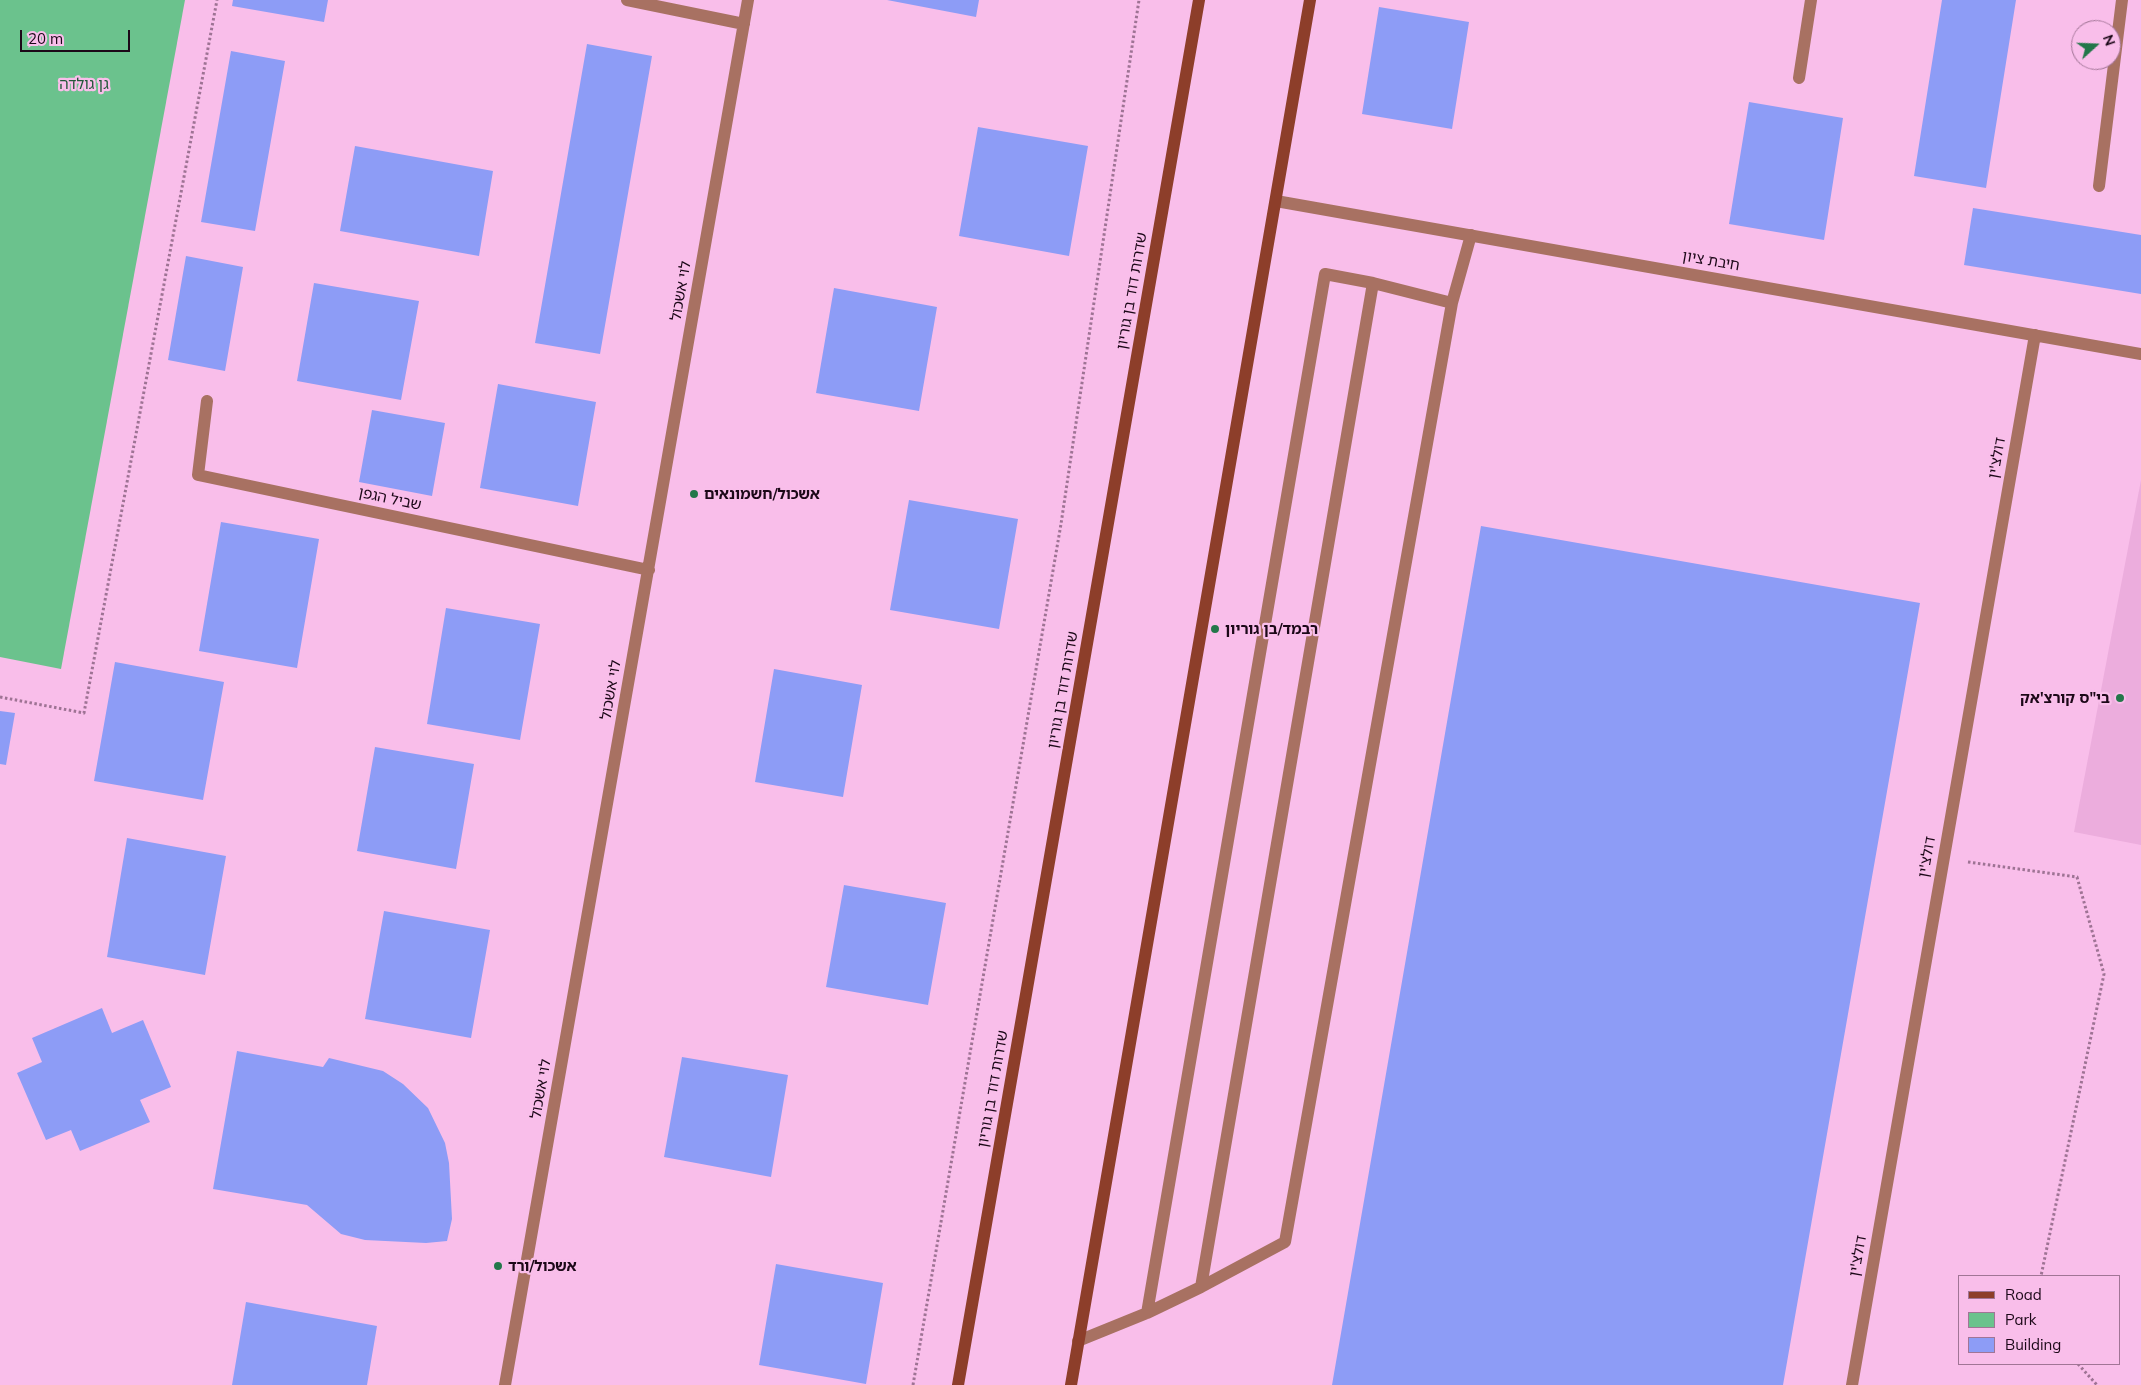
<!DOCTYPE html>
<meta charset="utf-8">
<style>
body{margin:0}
#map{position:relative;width:2141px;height:1385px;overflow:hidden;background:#f9beea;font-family:Mulish,sans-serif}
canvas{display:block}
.legend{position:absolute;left:1958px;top:1275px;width:162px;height:90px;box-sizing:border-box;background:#f9beea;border:1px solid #a17596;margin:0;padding:6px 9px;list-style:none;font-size:15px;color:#1c0818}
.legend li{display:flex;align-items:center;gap:10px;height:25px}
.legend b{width:25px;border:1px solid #a17596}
.north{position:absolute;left:2071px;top:20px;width:50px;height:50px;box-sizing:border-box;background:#f9beea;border:1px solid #a17596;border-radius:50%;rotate:70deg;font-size:14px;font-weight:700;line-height:20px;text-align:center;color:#1c0818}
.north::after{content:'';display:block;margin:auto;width:18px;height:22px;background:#23774a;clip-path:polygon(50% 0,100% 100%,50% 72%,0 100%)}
.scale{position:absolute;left:20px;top:30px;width:110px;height:22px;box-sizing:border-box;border:2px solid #1c0818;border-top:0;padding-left:6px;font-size:15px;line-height:18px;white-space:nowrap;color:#1c0818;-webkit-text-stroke:4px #f9beea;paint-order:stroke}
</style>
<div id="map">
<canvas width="2141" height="1385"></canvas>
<ul class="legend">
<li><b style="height:6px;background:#8d3e2a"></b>Road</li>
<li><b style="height:14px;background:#6bc28d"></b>Park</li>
<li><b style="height:14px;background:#8d9cf6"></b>Building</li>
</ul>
<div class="north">N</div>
<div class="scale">20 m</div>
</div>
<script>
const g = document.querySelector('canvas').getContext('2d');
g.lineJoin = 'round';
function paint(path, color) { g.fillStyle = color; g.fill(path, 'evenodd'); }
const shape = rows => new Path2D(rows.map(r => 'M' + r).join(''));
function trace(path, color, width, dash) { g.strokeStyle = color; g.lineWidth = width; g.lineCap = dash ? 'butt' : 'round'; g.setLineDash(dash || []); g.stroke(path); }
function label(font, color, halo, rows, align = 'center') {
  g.font = font + ' Mulish,"Noto Sans Hebrew",sans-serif'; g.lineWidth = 4.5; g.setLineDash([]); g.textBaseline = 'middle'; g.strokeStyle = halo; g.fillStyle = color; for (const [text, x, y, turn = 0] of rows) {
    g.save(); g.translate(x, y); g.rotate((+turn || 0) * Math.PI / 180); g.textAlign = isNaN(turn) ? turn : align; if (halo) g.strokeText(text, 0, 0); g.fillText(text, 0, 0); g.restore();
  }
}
const built = shape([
 [2141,480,2141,845,2074,832]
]);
const green = shape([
 [0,0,185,0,61,669,0,657]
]);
const building = shape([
 [233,0,328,0,324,22,232,6],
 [887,0,979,0,976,17],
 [1942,0,2016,0,1986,188,1914,176],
 [1379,7,1469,22,1452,129,1362,114],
 [587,44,652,56,600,354,535,343],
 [231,51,285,61,255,231,201,222],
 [1749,102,1843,118,1824,240,1729,224],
 [978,127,1088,146,1069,256,959,236],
 [355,146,493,171,479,256,340,231],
 [1973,208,2141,235,2141,294,1964,265],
 [186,256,243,267,225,371,168,360],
 [314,283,419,301,401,400,297,381],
 [834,288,937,307,919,411,816,393],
 [498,384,596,402,578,506,480,488],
 [372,410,445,423,432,496,359,482],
 [909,500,1018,519,999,629,890,610],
 [221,522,319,539,297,668,199,651],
 [1481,526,1920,603,1783,1385,1332,1385],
 [446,608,540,624,520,740,427,724],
 [115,662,224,682,203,800,94,781],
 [774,669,862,685,843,797,755,782],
 [0,711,15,713,6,765,0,764],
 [375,747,474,764,456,869,357,851],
 [127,838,226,856,205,975,107,957],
 [844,885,946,903,928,1005,826,987],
 [384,911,490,930,471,1038,365,1019],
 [102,1008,112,1033,143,1020,171,1087,140,1100,150,1122,80,1151,71,1130,46,1140,17,1073,42,1062,32,1038],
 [237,1051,323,1067,329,1058,383,1071,403,1084,428,1108,445,1143,449,1163,452,1219,447,1241,426,1243,365,1240,341,1234,307,1205,213,1189],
 [682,1057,788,1075,771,1177,664,1157],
 [776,1264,883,1283,866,1384,759,1365],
 [246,1302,377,1326,367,1385,232,1385]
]);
const path = shape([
 [0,697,84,713,217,0],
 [1968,862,2077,877,2104,974,2041,1276],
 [2078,1364,2097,1385],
 [913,1385,1061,524,1139,0]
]);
const service = shape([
 [1799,78,1811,0],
 [2099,186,2122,0],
 [1201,1287,1373,283],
 [1147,1313,1325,274,1373,283,1452,303,1471,235],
 [1078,1341,1147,1313,1201,1287,1285,1242,1452,303]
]);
const minor = shape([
 [627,0,744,24],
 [1276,201,2141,354],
 [207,401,198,475,649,570],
 [505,1385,748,0],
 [1852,1385,2035,335]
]);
const secondary = shape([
 [958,1385,1199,0],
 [1071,1385,1310,0]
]);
const markers = [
 [694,494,5,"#23774a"],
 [1215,629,5,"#23774a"],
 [2120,698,5,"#23774a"],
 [498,1266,5,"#23774a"]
];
const parkNames = [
 ["גן גולדה",84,84]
];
const streetNames = [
 ["חיבת ציון",1711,261,10],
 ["לוי אשכול",681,291,-80],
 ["שדרות דוד בן גוריון",1132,291,-80],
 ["דולצ'ין",1997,458,-80],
 ["שביל הגפן",390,499,12],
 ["לוי אשכול",611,690,-80],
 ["שדרות דוד בן גוריון",1063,690,-80],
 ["דולצ'ין",1927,857,-80],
 ["לוי אשכול",541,1089,-80],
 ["שדרות דוד בן גוריון",993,1089,-80],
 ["דולצ'ין",1858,1256,-80]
];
const poiNames = [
 ["אשכול/חשמונאים",704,494],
 ["רבמד/בן גוריון",1225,629],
 ["בי\"ס קורצ'אק",2110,698,"right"],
 ["אשכול/ורד",508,1266]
];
paint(built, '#ecaddd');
paint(green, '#6bc28d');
paint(building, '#8d9cf6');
trace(path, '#9e7394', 3, [2.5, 2.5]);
trace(service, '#a87162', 12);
trace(minor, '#a87162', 12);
trace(secondary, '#8d3e2a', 12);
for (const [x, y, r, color] of markers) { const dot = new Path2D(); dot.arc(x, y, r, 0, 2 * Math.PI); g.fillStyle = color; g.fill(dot); trace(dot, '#f9beea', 2); }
label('15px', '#23593a', '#f9beea', parkNames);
label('15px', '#1c0818', '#f9beea', streetNames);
label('bold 15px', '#1c0818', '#f9beea', poiNames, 'left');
</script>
